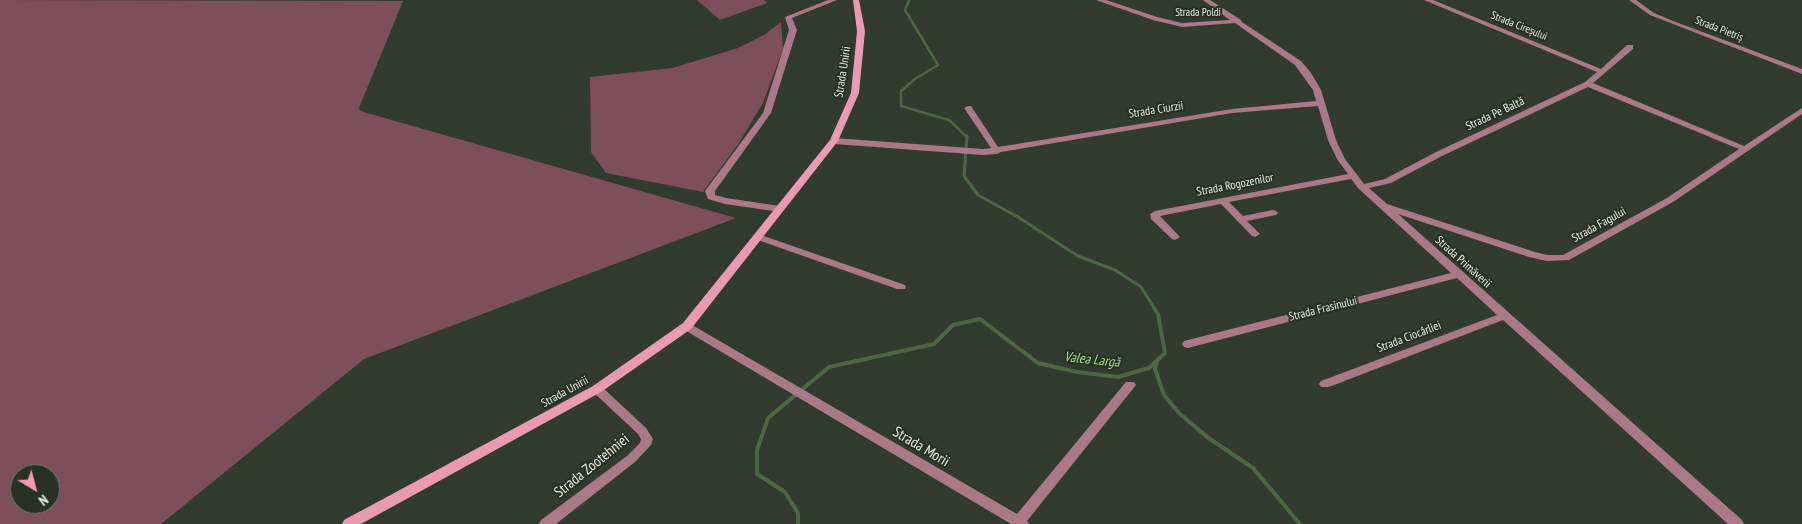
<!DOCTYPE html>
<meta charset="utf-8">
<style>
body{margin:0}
#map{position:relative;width:1802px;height:524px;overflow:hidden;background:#313b2e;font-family:"PT Sans Narrow",sans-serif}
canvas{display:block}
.north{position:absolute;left:10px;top:464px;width:50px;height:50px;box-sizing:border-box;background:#273124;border:1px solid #737c70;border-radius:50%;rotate:143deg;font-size:14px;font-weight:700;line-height:20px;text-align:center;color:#e6ece3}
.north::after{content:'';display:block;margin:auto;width:18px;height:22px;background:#f19ab3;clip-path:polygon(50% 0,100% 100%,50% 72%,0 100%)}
</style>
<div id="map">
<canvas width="1802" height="524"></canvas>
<div class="north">N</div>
</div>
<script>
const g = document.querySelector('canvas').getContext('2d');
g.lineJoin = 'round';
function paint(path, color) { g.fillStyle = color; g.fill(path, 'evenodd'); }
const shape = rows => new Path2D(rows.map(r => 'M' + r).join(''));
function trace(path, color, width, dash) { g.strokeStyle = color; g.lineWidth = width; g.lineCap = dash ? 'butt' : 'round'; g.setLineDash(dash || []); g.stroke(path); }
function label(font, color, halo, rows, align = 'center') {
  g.font = font + ' "PT Sans Narrow",sans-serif'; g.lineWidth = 4; g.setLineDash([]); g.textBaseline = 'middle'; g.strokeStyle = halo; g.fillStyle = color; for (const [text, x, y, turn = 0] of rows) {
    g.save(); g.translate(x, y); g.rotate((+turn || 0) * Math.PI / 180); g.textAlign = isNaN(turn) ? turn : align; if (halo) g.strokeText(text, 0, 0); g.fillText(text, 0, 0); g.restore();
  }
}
const green = shape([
 [0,0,403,1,359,108,360,111,736,218,364,359,161,524,0,524],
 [20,474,50,474,50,504,20,504],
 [697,0,764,0,767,3,720,20],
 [781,22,783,49,763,103,739,143,703,192,606,173,591,152,590,77,672,68,702,59,738,48,764,35]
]);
const streamFar2 = shape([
 [909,0,905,10,938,65,915,79,901,91,901,106,949,120,967,137]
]);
const streamFar1 = shape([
 [967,136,964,176,978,195,1018,217,1078,256,1115,270,1141,287,1155,309]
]);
const stream = shape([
 [1157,361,1155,369,1164,395,1179,413,1207,437,1253,468,1300,524],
 [798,524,798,513,785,492,757,474,757,450,768,418,829,367,934,344,953,325,980,319,1038,363,1077,372,1118,377,1149,368,1165,353,1158,314,1154,308]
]);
const minor = shape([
 [828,0,837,0,792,18,797,30,771,113,715,191,715,195,726,198,780,206,785,209,780,212,725,204,708,199,705,191,763,113,789,30,785,17,828,0],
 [1096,0,1106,0,1157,17,1182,23,1230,20,1203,0,1210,0,1241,20,1242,22,1301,61,1311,73,1321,90,1336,140,1345,159,1364,184,1385,179,1436,152,1585,82,1597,72,1424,0,1433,0,1601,69,1627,45,1633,45,1633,49,1593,83,1744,146,1802,108,1802,114,1673,202,1569,260,1547,261,1529,257,1398,214,1742,520,1744,524,1728,524,1503,320,1329,387,1321,387,1319,384,1321,381,1497,315,1457,278,1188,348,1184,347,1182,344,1184,341,1188,340,1451,273,1359,189,1351,179,1229,202,1243,216,1273,210,1276,211,1278,213,1276,215,1247,221,1260,234,1255,237,1252,236,1221,204,1160,216,1180,237,1175,240,1172,239,1151,219,1150,214,1155,211,1348,174,1337,159,1328,140,1318,106,1232,113,1001,152,997,154,983,155,834,144,830,141,834,138,983,149,991,148,964,108,968,106,971,106,998,147,1232,109,1316,101,1313,90,1295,65,1235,23,1182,27,1153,20,1096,0],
 [1588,87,1739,149,1667,198,1563,255,1547,255,1535,252,1387,204,1369,188,1391,183,1442,156,1588,87],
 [1629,0,1636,0,1654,13,1673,21,1802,69,1802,74,1650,15,1629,0],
 [758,234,905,285,906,287,905,289,897,289,755,239,753,237,758,234],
 [687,322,1017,514,1126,382,1134,382,1136,385,1027,521,1029,524,1011,524,683,329,682,326,683,323,687,322],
 [597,385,601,386,646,428,653,439,651,445,635,462,556,524,539,524,541,520,627,456,640,443,641,439,638,434,593,392,591,389,593,386,597,385]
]);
const secondary = shape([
 [853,0,859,0,865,31,859,93,838,141,691,329,601,392,361,524,342,524,344,520,593,386,683,323,830,140,851,93,857,31,853,0]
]);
const farStreetnames = [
 ["Strada Poldi",1198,13],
 ["Strada Cireșului",1519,26,22],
 ["Strada Pietriș",1719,29,21]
];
const streetNames = [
 ["Strada Unirii",843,72,-81],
 ["Strada Ciurzii",1156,110,-9],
 ["Strada Pe Baltă",1495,114,-25],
 ["Strada Rogozenilor",1235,185,-11],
 ["Strada Fagului",1599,225,-29],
 ["Strada Primăverii",1463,262,42],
 ["Strada Frasinului",1323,309,-14],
 ["Strada Ciocârliei",1409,337,-21],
 ["Strada Unirii",565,392,-29]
];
const waterNames = [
 ["Valea Largă",1092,360,6]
];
const nearStreetnames = [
 ["Strada Morii",921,447,31],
 ["Strada Zootehniei",592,466,-39]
];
paint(green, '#7d4e5c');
trace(streamFar2, '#4d6644', 2.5);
trace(streamFar1, '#4d6644', 3);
trace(stream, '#4d6644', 4);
paint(minor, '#aa7886');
paint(secondary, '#e99ab1');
label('11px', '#e6ece3', '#273124', farStreetnames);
label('12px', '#e6ece3', '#273124', streetNames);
label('italic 14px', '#a5db91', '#273124', waterNames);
label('15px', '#e6ece3', '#273124', nearStreetnames);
</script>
